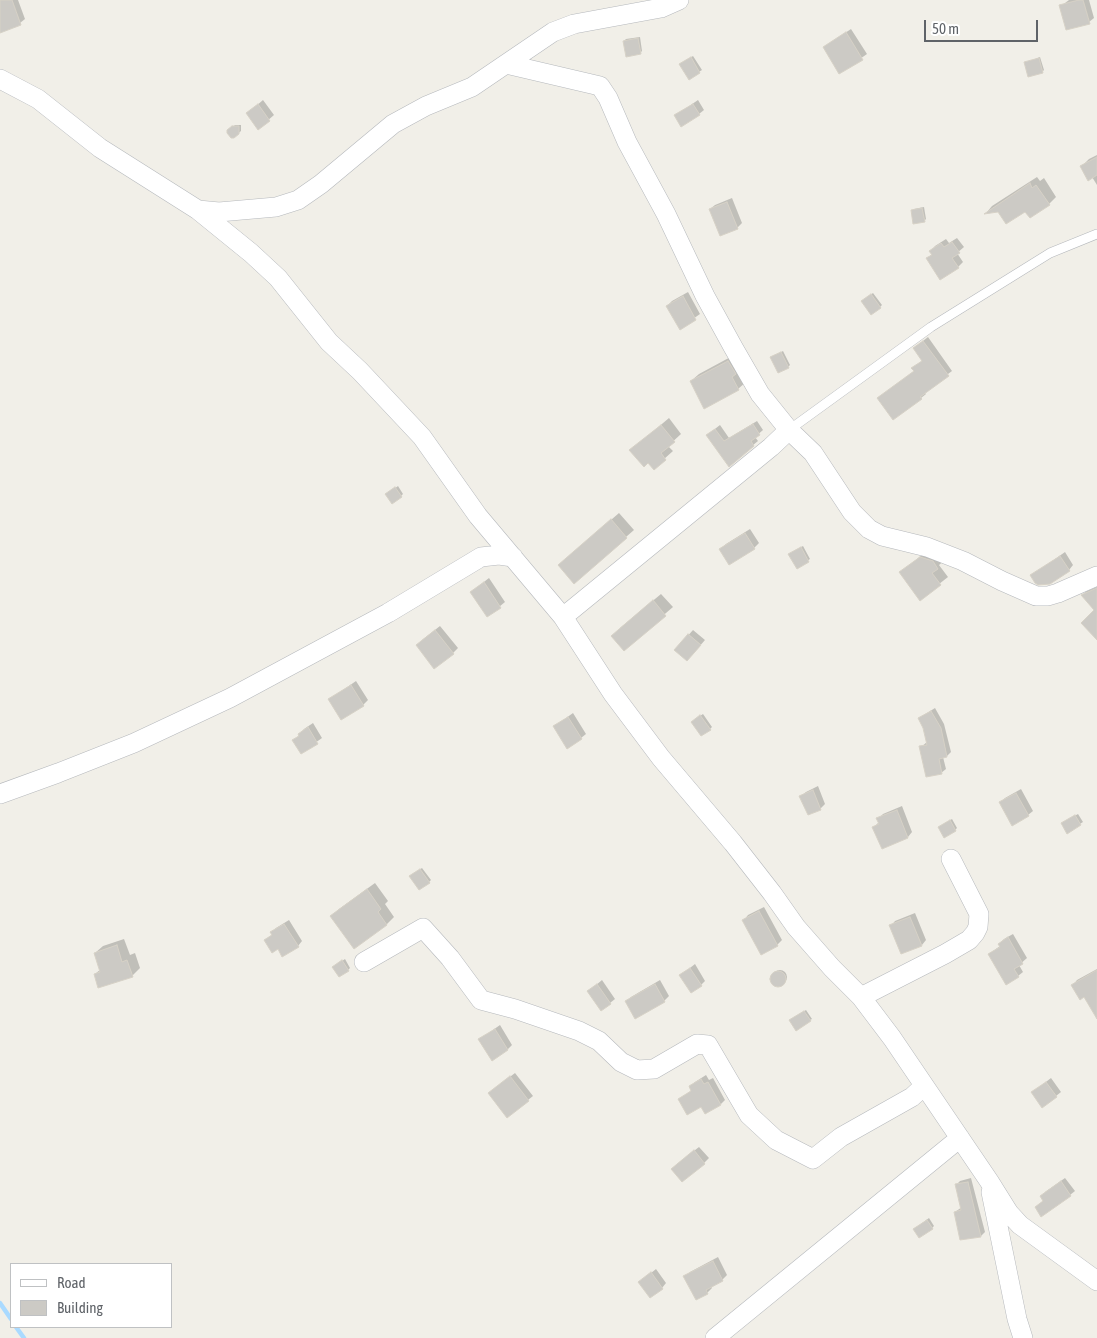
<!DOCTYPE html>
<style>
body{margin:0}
#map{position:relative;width:1097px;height:1338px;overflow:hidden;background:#f1efe8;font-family:"Asap Condensed",sans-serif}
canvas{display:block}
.legend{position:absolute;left:10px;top:1263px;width:162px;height:65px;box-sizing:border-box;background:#fff;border:1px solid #bfc1c3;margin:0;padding:6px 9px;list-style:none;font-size:15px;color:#5f6368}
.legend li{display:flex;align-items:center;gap:10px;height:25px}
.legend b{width:25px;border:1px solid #bfc1c3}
.scale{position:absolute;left:924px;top:20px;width:114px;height:22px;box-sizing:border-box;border:2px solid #5f6368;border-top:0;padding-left:6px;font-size:15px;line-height:18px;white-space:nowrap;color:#5f6368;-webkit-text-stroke:4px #fff;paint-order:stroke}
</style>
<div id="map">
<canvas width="1097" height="1338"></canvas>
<ul class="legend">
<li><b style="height:6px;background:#fff"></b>Road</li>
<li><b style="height:14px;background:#cccac5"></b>Building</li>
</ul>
<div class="scale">50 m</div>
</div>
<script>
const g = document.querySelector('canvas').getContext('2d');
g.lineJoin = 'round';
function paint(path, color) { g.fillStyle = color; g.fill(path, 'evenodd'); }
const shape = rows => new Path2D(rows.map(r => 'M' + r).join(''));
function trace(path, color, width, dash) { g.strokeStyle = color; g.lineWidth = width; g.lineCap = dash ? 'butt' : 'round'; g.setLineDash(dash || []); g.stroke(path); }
const shadow = shape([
 [0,0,18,0,25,19,20,23,0,25],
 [1069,0,1089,0,1094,18,1089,22,1061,6],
 [851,29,867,54,840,73,824,47],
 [640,37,642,51,640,53,624,41,626,39],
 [693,56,702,70,689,78,683,62],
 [1040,57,1044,70,1042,72,1025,63],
 [263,100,274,115,259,128,248,113],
 [698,100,704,110,699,114,676,115],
 [235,125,241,125,241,131,234,137,228,131],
 [1097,155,1097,185,1092,177,1081,167,1089,159],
 [1037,177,1040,181,1044,178,1056,197,1049,204,1025,210,987,212,992,206],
 [732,198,742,223,737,228,710,209,715,205],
 [924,207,926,219,924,221,912,211,914,209],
 [957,238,964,247,957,253,963,262,958,267,928,258,932,254,931,251,935,246,946,239,949,243],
 [688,292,700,314,680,328,667,306,672,301],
 [873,293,882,305,880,307,865,299],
 [928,337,952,371,924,392,926,394,921,398,878,398,915,371,913,368,923,360,914,348],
 [783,351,790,365,788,367,772,357],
 [736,354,746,382,738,389,691,381,699,374],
 [669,418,681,434,668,446,673,451,654,468,648,462,631,450],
 [757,421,763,430,755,437,758,441,729,465,707,435,720,425,729,438],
 [398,486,403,494,401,496,389,493],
 [619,513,634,530,574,582,567,558],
 [750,529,759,543,754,548,721,549,726,544],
 [803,546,810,559,797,567,792,552],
 [928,550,945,560,939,565,948,577,920,599,901,572],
 [1065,552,1073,565,1069,570,1031,576],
 [489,578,505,602,488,616,471,592],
 [1097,587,1097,635,1095,611,1082,595,1087,591],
 [661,594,673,607,624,649,620,628],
 [440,626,458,648,453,653,422,640],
 [693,630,705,640,692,655,676,649],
 [356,681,368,700,363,705,330,699],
 [935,708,944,724,951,752,947,756,943,757,946,769,941,773,921,747,927,742,924,727,919,718],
 [573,713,586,734,581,738,555,726],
 [703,714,712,727,710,729,694,720],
 [313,723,322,738,301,753,294,741,304,729],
 [818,786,825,804,820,809,801,796,806,792],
 [1021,789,1033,811,1028,815,1000,803,1005,798],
 [902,806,912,832,908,837,883,848,874,827,879,822,878,819,883,814],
 [1078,814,1083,822,1067,832,1064,822],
 [952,819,957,828,955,830,942,825],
 [422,868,431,880,429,882,413,874],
 [375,883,388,901,385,904,394,917,387,924,355,947,332,916,339,909],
 [764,907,782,940,777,945,744,920,748,915],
 [915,913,926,940,922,945,902,953,891,926,895,921],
 [289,920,302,941,298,946,278,948,265,940,273,934,272,932,276,928],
 [1013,934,1027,958,1019,965,1023,972,1018,976,989,954,1000,946,999,944,1004,939],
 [124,939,130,955,135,953,140,968,132,976,95,974,101,969,95,953,103,946],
 [345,959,350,968,348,970,336,965],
 [695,964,705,981,701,985,681,975],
 [1097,969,1097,1009,1073,985,1077,980],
 '773 977a7 7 0 1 1 14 0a7 7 0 1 1-14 0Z',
 [602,980,615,999,610,1003,589,991],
 [660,980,669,996,664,1001,626,1002,631,997],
 [806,1010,812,1019,810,1020,793,1018],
 [500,1025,512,1045,507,1050,480,1039],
 [515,1073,533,1096,528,1100,494,1089],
 [706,1075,709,1080,713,1078,725,1100,721,1104,702,1106,680,1099,692,1090,690,1087,695,1082],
 [1051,1078,1061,1092,1056,1096,1038,1088],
 [699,1147,709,1158,704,1163,677,1164],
 [971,1178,985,1232,981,1236,961,1239,955,1212,962,1207,956,1185,960,1181],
 [1065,1178,1075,1191,1070,1195,1036,1207,1044,1200,1045,1192],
 [929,1218,934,1226,932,1228,914,1229],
 [718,1257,727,1275,722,1280,711,1286,712,1288,707,1293,685,1277,690,1272],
 [656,1269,666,1283,662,1288,640,1282]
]);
const stream = shape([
 [0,1303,11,1319],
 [16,1327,24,1338]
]);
const building = shape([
 [0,0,12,0,21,25,0,33,0,0],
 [1079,0,1083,0,1090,24,1066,30,1059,5,1079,0],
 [846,32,863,60,839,74,823,47,846,32],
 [638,38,641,54,626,57,623,41,638,38],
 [691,57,700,73,689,80,679,64,691,57],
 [1039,58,1043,73,1028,77,1024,62,1039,58],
 [258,104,270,121,258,130,246,113,258,104],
 [693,104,700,115,681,127,674,115,693,104],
 [232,126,239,126,239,134,234,138,231,138,227,133,227,130,232,126],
 [1097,157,1097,175,1088,181,1080,166,1097,157],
 [1030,183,1032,188,1036,185,1050,205,1030,218,1025,212,1006,224,998,212,984,214,1030,183],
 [727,202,738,229,720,236,709,209,727,202],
 [922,208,925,222,913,224,911,210,922,208],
 [952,242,960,253,952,258,959,268,940,280,926,258,932,255,929,251,941,243,944,247,952,242],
 [871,294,881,308,871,315,861,301,871,294],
 [683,296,696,320,680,330,666,306,683,296],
 [923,341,949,376,920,397,922,399,893,420,877,398,914,371,911,368,922,361,913,348,923,341],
 [781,352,789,368,778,373,770,357,781,352],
 [728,361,736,374,732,377,739,390,704,409,690,381,728,361],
 [753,424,760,435,751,441,754,446,729,467,706,435,715,429,724,441,753,424],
 [661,425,675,442,661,453,666,460,654,470,648,463,644,467,629,450,661,425],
 [395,487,402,497,392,504,385,494,395,487],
 [611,519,627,538,574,584,558,565,611,519],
 [745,533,755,549,729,565,719,549,745,533],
 [801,547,809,562,797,569,788,554,801,547],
 [1060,556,1070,571,1050,584,1038,585,1035,583,1030,575,1060,556],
 [920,557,933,561,938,569,932,573,941,585,920,601,899,572,920,557],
 [484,582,501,608,487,617,470,592,484,582],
 [1097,588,1097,640,1081,623,1094,610,1081,595,1097,588],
 [653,600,666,616,624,651,611,636,653,600],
 [435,630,454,654,434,669,416,645,435,630],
 [688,634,701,645,687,661,674,650,688,634],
 [351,685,364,706,341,720,328,699,351,685],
 [931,711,941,728,947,757,939,759,942,774,926,777,919,746,927,745,923,728,918,718,931,711],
 [700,715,711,730,701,736,691,722,700,715],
 [568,717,582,739,567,749,553,726,568,717],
 [308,727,318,744,301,754,292,740,299,736,298,734,308,727],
 [813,790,821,810,808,815,799,796,813,790],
 [1016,793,1029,816,1012,826,999,802,1016,793],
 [897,810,908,838,882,849,872,827,879,824,876,818,897,810],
 [1075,815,1081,825,1067,834,1061,823,1075,815],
 [950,820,956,831,944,838,938,827,950,820],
 [420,869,430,883,419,890,409,876,420,869],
 [367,889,381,909,378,912,387,925,354,949,330,916,367,889],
 [759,911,778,946,761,955,742,920,759,911],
 [910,917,922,946,901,954,889,925,910,917],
 [284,924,299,947,282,957,278,949,272,953,264,940,272,935,270,932,284,924],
 [1008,937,1023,964,1014,969,1019,977,1006,985,988,954,1000,947,998,944,1008,937],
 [117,945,122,962,127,960,133,977,98,988,94,974,100,972,94,953,117,945],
 [342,960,349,971,339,977,332,967,342,960],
 [690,968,702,986,691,993,679,975,690,968],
 [1097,970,1097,1019,1084,997,1080,1000,1071,985,1097,970],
 '770 979a8 8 0 1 1 16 0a8 8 0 1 1-16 0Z',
 [597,984,611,1004,601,1011,587,991,597,984],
 [655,984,665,1002,635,1019,625,1001,655,984],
 [804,1011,811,1021,796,1031,789,1020,804,1011],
 [495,1029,508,1050,492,1061,478,1039,495,1029],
 [510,1076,529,1101,507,1118,488,1093,510,1076],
 [701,1079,704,1084,708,1082,721,1105,705,1114,701,1107,687,1115,678,1099,691,1091,689,1086,701,1079],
 [1046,1082,1057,1097,1042,1108,1031,1092,1046,1082],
 [694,1150,705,1164,682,1182,671,1169,694,1150],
 [1061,1181,1071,1196,1041,1217,1035,1207,1043,1201,1040,1196,1061,1181],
 [968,1182,981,1237,960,1240,954,1212,961,1210,955,1184,968,1182],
 [927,1220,933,1229,919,1238,913,1229,927,1220],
 [713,1261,723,1281,706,1290,708,1294,696,1300,683,1276,713,1261],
 [651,1272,663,1289,650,1298,638,1282,651,1272]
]);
const service = shape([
 [789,430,931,327,1050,253,1097,234]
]);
const minor = shape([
 [506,64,600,86,608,98,627,142,666,214,705,296,733,347,760,394,789,430],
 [0,79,38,99,100,148,198,210,251,253,278,278,329,342,360,371,422,437,478,516,563,617,613,694,661,758,733,843,772,893,796,927,832,968,861,997,892,1038,989,1181,1009,1213,1020,1225,1097,1281],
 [198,210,219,212,276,207,298,200,321,184,393,124,426,106,472,87,553,32,574,24,661,8,679,0],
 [563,617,771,447,789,430,813,453,852,512,869,529,882,536,927,547,963,561,1002,581,1036,596,1048,596,1058,593,1097,576],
 [0,794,58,773,134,743,230,698,388,613,481,557,499,555,513,557],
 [364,962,423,928,450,958,481,1000,515,1009,579,1031,599,1041,621,1062,637,1070,654,1069,697,1044,708,1045,749,1115,776,1140,813,1159,841,1137,912,1097,924,1086],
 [861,997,945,954,969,940,975,933,978,927,979,914,951,859],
 [991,1192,1017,1319,1023,1338],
 [715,1338,960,1138]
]);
paint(shadow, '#0003');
trace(stream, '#aadaff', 4.5);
paint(building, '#cccac5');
trace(building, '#d6d1c6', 1);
trace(service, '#b5b8bc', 10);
trace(minor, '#b5b8bc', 20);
trace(service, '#fff', 9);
trace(minor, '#fff', 19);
</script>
